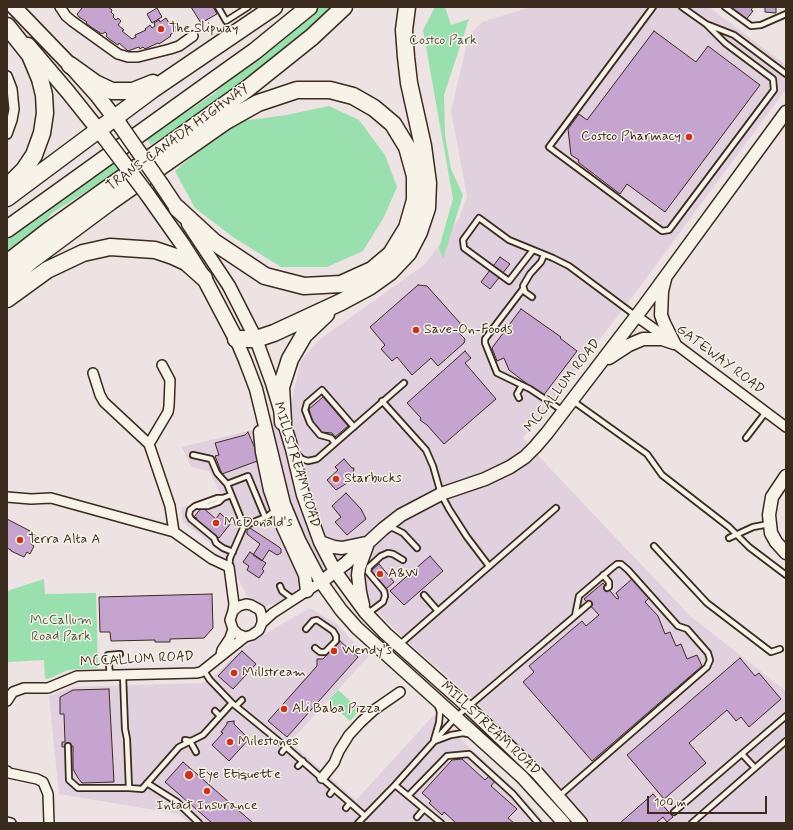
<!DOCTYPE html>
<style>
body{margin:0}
#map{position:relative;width:793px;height:830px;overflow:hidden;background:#ede3e3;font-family:Mynerve,sans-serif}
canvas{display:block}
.frame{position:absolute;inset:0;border:8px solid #3b2a1e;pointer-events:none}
.scale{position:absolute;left:647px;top:796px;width:120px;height:18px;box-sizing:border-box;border:2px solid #3b2a1e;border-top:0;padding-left:5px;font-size:12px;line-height:14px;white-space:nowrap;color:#3b2a1e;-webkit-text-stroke:3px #f7f3e8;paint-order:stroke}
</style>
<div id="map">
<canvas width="793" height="830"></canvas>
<div class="frame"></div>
<div class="scale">100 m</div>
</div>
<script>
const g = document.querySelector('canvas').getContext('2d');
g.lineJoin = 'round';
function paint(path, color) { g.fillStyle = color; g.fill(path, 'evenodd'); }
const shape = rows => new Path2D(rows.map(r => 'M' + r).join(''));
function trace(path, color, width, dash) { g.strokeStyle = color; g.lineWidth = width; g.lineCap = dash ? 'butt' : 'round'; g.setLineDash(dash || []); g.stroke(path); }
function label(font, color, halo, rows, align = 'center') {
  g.font = font + ' Mynerve,sans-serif'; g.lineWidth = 3; g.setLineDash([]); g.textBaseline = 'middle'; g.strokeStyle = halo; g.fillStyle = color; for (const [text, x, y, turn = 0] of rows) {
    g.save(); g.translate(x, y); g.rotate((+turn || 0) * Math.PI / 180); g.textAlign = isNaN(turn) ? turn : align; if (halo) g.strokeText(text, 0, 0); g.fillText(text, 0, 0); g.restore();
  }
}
const built = shape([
 [531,7,709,7,786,65,786,89,630,300,523,438,544,462,690,616,786,691,786,823,590,823,567,797,469,695,412,646,388,623,357,587,353,576,264,607,249,600,236,574,221,551,183,522,181,508,221,494,209,471,191,467,182,447,252,430,285,419,291,403,301,360,319,340,424,265,459,219,467,196,451,111,467,44,471,33,482,22],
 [310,608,338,625,355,644,369,656,290,742,356,800,434,715,518,792,545,823,188,823,179,814,59,794,49,696,73,687,201,683,215,675,241,649,268,632]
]);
const green = shape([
 [319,7,334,7,315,24,264,67,170,135,166,135,151,145,146,138,214,94,226,81,295,28],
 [435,7,445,7,451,25,469,19,444,95,445,135,451,169,463,195,443,259,439,248,453,199,423,30],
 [329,106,359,120,385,155,397,187,384,217,363,251,327,267,281,267,233,237,195,208,175,171,196,153,242,121,286,115],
 [112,161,119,171,52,213,39,230,7,254,7,237],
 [44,579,45,594,96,593,98,668,68,670,50,678,47,679,45,678,44,660,9,662,7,663,7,591],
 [338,690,360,710,350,721,328,701]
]);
const building = shape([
 [83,7,108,7,112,10,111,12,114,15,113,17,116,20,118,18,121,21,118,25,124,30,122,31,132,39,136,37,135,35,146,30,145,29,150,25,152,28,155,26,154,23,159,20,160,22,166,18,169,23,172,21,177,30,170,35,171,36,159,44,158,43,145,49,143,47,140,49,139,47,128,51,119,43,118,45,109,39,106,36,107,34,105,32,102,34,91,27,86,23,87,22,79,17,77,14,83,7],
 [191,7,213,7,217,14,201,23,191,7],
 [726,7,753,7,751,10,753,11,745,21,726,7],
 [765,7,776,7,776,13,765,12,765,7],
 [157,8,162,17,152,23,147,14,157,8],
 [654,31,696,62,708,46,760,85,665,212,627,184,620,194,578,162,579,160,571,155,568,129,579,114,587,120,654,31],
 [500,257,510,264,490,289,481,282,500,257],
 [418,285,427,286,460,323,459,333,465,339,464,343,438,366,431,358,412,375,397,357,392,361,381,349,385,345,370,327,418,285],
 [521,309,561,337,560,338,577,351,543,396,509,370,504,358,497,361,492,348,521,309],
 [465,351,471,358,465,363,496,399,444,444,427,425,420,420,421,418,407,403,465,351],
 [323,397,348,426,335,437,332,433,321,432,312,421,309,409,323,397],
 [248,432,260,460,222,474,215,456,219,455,215,443,245,435,248,432],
 [344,459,352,468,354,468,353,474,352,474,347,478,348,480,346,482,347,483,336,490,327,480,338,470,335,467,344,459],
 [346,493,361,509,366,519,347,535,335,522,341,517,332,506,346,493],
 [202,507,216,519,220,513,231,523,219,538,196,520,197,518,194,517,202,507],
 [7,519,32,532,32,533,36,535,31,544,34,546,30,554,27,552,24,557,11,551,11,550,7,548,7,519],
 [250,528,279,547,281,549,281,553,277,555,269,550,262,561,253,555,260,544,247,534,247,530,250,528],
 [250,552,266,563,262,569,264,571,259,578,247,570,249,566,243,562,250,552],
 [430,556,443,571,404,605,390,591,430,556],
 [379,564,394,582,386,589,371,571,379,564],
 [632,579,649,598,645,602,658,616,665,634,670,632,676,646,681,644,687,659,697,655,702,666,592,761,523,682,534,672,529,666,582,621,586,626,599,615,584,599,603,583,617,599,619,598,616,593,632,579],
 [212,594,213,628,204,638,170,639,170,642,155,642,155,640,111,641,110,632,100,632,99,597,212,594],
 [340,641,358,657,287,737,268,721,317,666,317,659,323,659,337,643,338,644,340,641],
 [242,651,256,664,233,689,218,676,242,651],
 [740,658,755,676,759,673,781,699,749,727,741,717,736,721,727,710,689,743,706,763,664,799,627,755,740,658],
 [109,689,114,782,82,783,78,778,73,769,73,746,62,747,62,742,65,742,64,714,60,714,60,697,73,690,109,689],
 [234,721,234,724,249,739,229,761,212,745,223,733,221,732,227,724,227,722,234,721],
 [462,759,485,780,489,776,495,781,491,786,517,809,508,818,514,823,456,823,444,812,442,815,429,803,431,801,422,793,452,760,462,759],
 [183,762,253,823,212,823,165,782,183,762],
 [653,794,673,817,667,822,663,817,656,823,620,823,653,794]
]);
const lane = shape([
 [218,7,226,21,248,7],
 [653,7,549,147,662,231,669,230,774,90,773,79,725,43,706,24],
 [682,7,706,24,734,35,786,74],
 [725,7,751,26,761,25,786,14],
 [533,250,509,281,464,248,463,240,479,218,509,240,553,258,569,266,636,316],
 [523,289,485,339,485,343,497,373,530,389,563,411],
 [532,297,525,292,523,286,530,274,541,262,544,255],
 [519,398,517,394,522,385],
 [382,401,426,450,433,466,441,494,449,509,467,537,489,566],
 [573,401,647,454,662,475,729,527,749,547,786,575],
 [746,438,766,412],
 [335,443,331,438,320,435,310,423,305,410,307,403,322,390,354,427],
 [297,454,302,459,308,461,317,459,404,383],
 [193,455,211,459,217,473,227,484],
 [223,498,217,498,195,506,190,510,189,515,191,519,214,538,216,543,223,548,233,552],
 [198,506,208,506,219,502,223,498,231,495],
 [244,526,268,516,274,511,274,509],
 [389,528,393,528,403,533,417,548],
 [729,538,753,527,769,524],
 [654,546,707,603,771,652,780,649],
 [229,567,230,558,244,526,227,484,248,476,265,517],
 [603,575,609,582,609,587,607,588],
 [280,586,282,591,294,600],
 [424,595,438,611],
 [367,614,383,602,385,596,384,591,368,572,369,567,381,556,388,553,393,554,403,560],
 [575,616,589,604],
 [306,629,313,621,317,620,333,631,336,636,336,641,325,652,320,652,315,648],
 [399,645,556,508],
 [204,671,210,680,232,703,286,747,365,816],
 [110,675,108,655,120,654],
 [123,675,125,729,127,739,129,788,142,789,179,747,203,735,232,703],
 [236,706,242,700],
 [215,711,220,716],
 [185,740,190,741,196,752],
 [434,740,439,723,440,712,438,706],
 [435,741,451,735,463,733,468,734],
 [68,746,69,780,78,788,129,788],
 [282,752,286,747],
 [298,766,303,761],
 [755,768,786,741],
 [147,783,177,802,199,823],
 [395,785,441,823],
 [330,794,334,789],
 [408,796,447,756,469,754,513,794,538,823],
 [346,808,350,803],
 [674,812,786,716],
 [417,817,424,809],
 [358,823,395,785,456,717,575,616,579,596,612,568,617,564,621,564,628,570,678,626,687,629,708,653,710,660,707,667,558,797],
 [692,823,755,768,742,754]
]);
const street = shape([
 [60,7,66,16,72,21,118,54,128,57,138,57,170,49,179,46,193,36],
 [7,76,12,89,14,109,12,120,7,134],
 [636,316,674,343,786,427],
 [93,373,100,395,104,402,149,444,170,506,174,532],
 [149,444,168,412,169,406,170,380,162,365],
 [7,497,31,499,51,498,174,532,212,559,229,567,234,604,233,611],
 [262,623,273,613,321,582],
 [221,655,222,650,230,638,233,629],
 [7,701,13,692,24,688,48,688,77,676,196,673,201,672,245,637,252,635,259,630,262,623,262,617,260,610,251,605,246,604,239,606,233,611,230,620,233,629,238,634,245,637],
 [7,771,9,773,37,779,43,782,48,794,49,823],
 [322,778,334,763,339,751,349,735,361,722,374,710,400,692],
 [7,822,11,823]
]);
const secondary = shape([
 [188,224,229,286,256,339,272,383,292,449,303,495,320,542,335,571,365,612,385,633,468,707,538,774,581,823],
 [665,279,662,291,661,315,664,323,674,343],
 [236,339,245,360,256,389,284,504,299,540,321,582,341,610,357,628,522,777,564,823],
 [609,358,629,345,643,339,662,339,674,343],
 [260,432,262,452,270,490,283,527,305,575,307,591],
 [786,476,772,497,769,515,771,533,776,542,786,553],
 [320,542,334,547,342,548,366,543],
 [321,582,346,563,383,529,401,515,441,494,485,479,510,467,525,457,535,447,547,433,644,306,786,112],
 [363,605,360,592,358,575,359,568,367,546]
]);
const primary = shape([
 [14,7,70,65,97,95,120,125],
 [28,45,68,92,104,137],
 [161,184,177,208],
 [147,194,183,245,204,278,236,339]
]);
const highway = shape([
 [7,26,30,55,40,79,44,95,45,113,42,133,34,155,24,170,7,187],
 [70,65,95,83,112,91,133,91,153,83],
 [7,198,152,90,274,7],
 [7,229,220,76,255,51,309,7],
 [7,263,48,231,247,89,312,37,344,7],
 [7,282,32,260,110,202,226,121,258,103,297,90,330,90,353,96,374,108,393,124,407,147,415,176,415,200,407,228,391,254,372,270,341,284,304,286,265,276,214,242,177,208],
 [7,299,47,270,83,253,110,247,155,250,173,256,186,262,204,278],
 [236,339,256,339,274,333,341,302,369,287,390,272,408,253,419,232,427,208,428,183,423,146,409,83,406,57,404,30,407,7],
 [283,422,281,387,290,359,304,335,326,314]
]);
const primaryBridge = shape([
 [120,125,161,184],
 [104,137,147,194]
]);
const markers = [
 [161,29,4,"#c8321e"],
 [689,137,4,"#c8321e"],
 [416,330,4,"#c8321e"],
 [336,479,4,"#c8321e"],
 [216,523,4,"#c8321e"],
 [20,540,4,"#c8321e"],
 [380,574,4,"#c8321e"],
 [334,651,4,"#c8321e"],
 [234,673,4,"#c8321e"],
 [284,709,4,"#c8321e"],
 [230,742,4,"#c8321e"],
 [189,775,5,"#c8321e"],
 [207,791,4,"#c8321e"]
];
const poiNames = [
 ["The Slipway",169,29],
 ["Costco Pharmacy",681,137,"right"],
 ["Save-On-Foods",424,330],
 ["Starbucks",344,479],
 ["McDonald's",224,523],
 ["Terra Alta A",28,540],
 ["A&W",388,574],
 ["Wendy's",342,651],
 ["Millstream",242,673],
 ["Ali Baba Pizza",292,709],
 ["Milestones",238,742],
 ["Eye Etiquette",198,775],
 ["Intact Insurance",207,806,"center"]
];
const parkNames = [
 ["Costco Park",443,41],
 ["McCallum",61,621],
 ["Road Park",61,637]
];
const streetNames = [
 ["TRANS-CANADA HIGHWAY",178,138,-36],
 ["GATEWAY ROAD",720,360,37],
 ["MCCALLUM ROAD",563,386,-52],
 ["MILLSTREAM ROAD",296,465,73],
 ["MCCALLUM ROAD",137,660,-3],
 ["MILLSTREAM ROAD",490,729,43]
];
paint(built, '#e1d0dd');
paint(green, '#99e0ae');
paint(building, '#c5a5d0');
trace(building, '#3b2a1e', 1);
trace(lane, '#3b2a1e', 8);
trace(street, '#3b2a1e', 12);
trace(secondary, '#3b2a1e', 15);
trace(primary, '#3b2a1e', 17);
trace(highway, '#3b2a1e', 19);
trace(lane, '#f7f3e8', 4.5);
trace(street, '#f7f3e8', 9);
trace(secondary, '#f7f3e8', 12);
trace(primary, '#f7f3e8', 14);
trace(highway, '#f7f3e8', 16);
trace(primaryBridge, '#3b2a1e', 17, []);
trace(primaryBridge, '#f7f3e8', 14);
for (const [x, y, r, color] of markers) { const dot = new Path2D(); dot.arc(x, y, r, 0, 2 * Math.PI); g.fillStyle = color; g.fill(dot); trace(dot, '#f7f3e8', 1.5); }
label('14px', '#3b2a1e', '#f7f3e8', poiNames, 'left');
label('14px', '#525842', '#f7f3e8', parkNames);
label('14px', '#3b2a1e', '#f7f3e8', streetNames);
</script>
